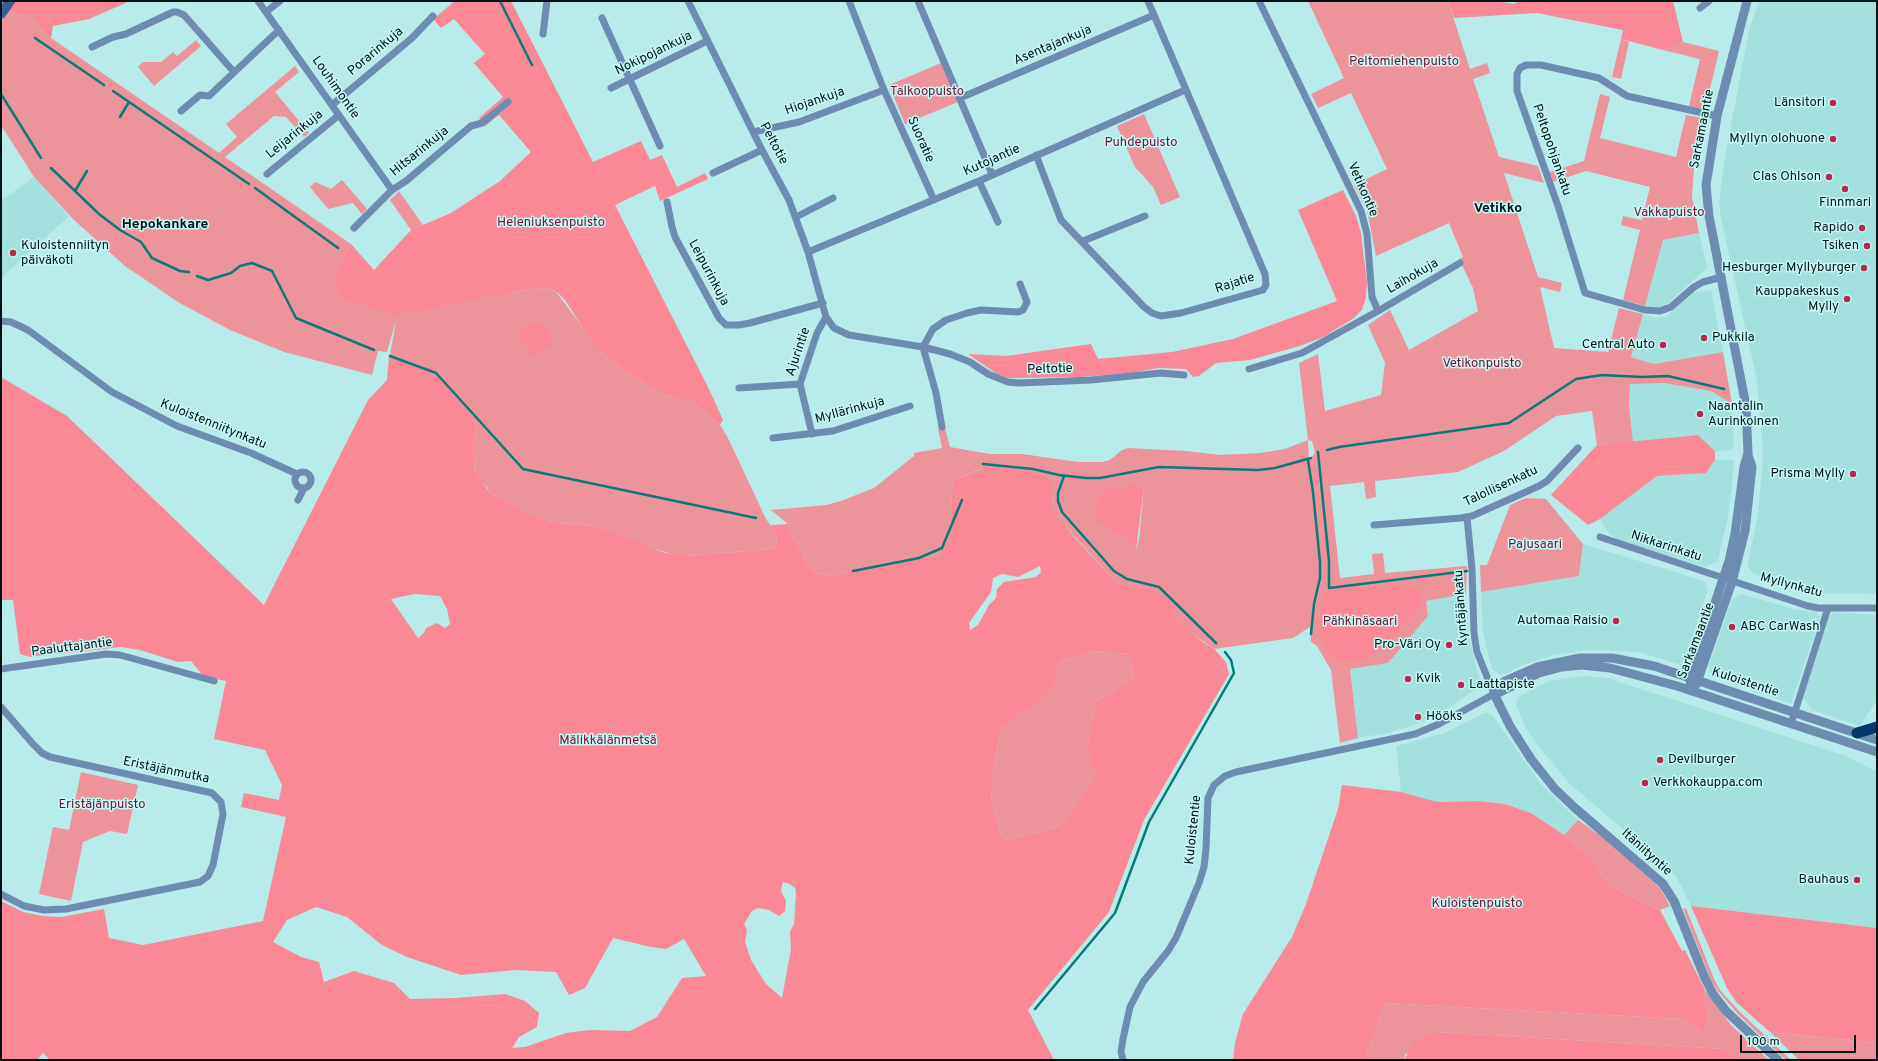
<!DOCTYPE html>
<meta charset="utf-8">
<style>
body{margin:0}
#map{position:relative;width:1878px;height:1061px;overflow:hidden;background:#b8ecea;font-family:Overpass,sans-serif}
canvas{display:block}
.frame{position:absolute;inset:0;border:2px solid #011313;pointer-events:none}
.scale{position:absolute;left:1740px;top:1035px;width:116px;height:18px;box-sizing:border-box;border:2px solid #011313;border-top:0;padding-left:5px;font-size:12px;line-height:14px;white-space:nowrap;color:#011313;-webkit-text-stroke:3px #c5f9f7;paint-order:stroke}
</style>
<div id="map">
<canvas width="1878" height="1061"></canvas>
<div class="frame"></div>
<div class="scale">100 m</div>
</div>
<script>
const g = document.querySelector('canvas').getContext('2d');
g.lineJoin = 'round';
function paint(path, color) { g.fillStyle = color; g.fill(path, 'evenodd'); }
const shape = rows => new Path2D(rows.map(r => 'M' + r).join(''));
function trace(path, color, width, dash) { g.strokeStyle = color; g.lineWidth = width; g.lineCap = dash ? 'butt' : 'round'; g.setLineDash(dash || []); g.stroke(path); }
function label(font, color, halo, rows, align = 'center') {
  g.font = font + ' Overpass,sans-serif'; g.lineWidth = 3; g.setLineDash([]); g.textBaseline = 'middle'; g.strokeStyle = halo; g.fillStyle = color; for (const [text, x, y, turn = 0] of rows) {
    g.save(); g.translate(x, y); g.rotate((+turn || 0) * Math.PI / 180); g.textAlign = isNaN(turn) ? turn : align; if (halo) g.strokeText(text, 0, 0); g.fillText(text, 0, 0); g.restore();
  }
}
const built = shape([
 [1759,1,1877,1,1877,594,1803,593,1754,574,1747,566,1757,521,1763,459,1762,437,1757,380,1721,218,1719,202,1726,151,1749,31],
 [34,177,69,216,1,278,1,201],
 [1699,233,1707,268,1666,305,1660,308,1645,306,1663,240],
 [1711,290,1723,352,1654,364,1631,357,1643,314,1656,318,1666,317,1693,293],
 [1664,383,1711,391,1732,404,1734,447,1731,450,1715,451,1698,435,1633,442,1629,405,1630,384],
 [1715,460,1731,460,1734,462,1729,512,1718,561,1706,567,1618,540,1609,533,1600,519,1657,476,1706,473],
 [1583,544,1704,581,1708,589,1685,660,1682,663,1678,664,1638,652,1588,650,1554,655,1521,666,1506,674,1498,674,1492,669,1487,650,1483,631,1481,592,1579,576],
 [1466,594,1469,638,1480,681,1478,688,1436,716,1412,726,1388,733,1358,738,1350,669,1388,663,1426,601],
 [1742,594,1793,609,1816,612,1820,617,1791,704,1711,675,1709,666,1732,599],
 [1835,612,1877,615,1877,700,1860,726,1812,710,1804,699,1804,694,1829,618,1831,614],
 [1584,676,1607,678,1846,756,1877,772,1877,928,1691,906,1677,878,1666,866,1569,783,1539,747,1526,728,1516,705,1518,697,1549,681],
 [1485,713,1492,715,1541,784,1578,820,1564,835,1531,813,1505,804,1478,801,1437,802,1401,792,1396,746,1442,734]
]);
const green = shape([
 [1308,1,1448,1,1470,69,1487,63,1490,73,1473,79,1499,157,1538,166,1544,183,1504,173,1538,277,1562,283,1560,292,1540,287,1554,348,1608,352,1619,308,1643,314,1631,357,1654,364,1723,352,1732,404,1711,391,1664,383,1630,384,1629,405,1633,442,1597,445,1592,411,1556,416,1504,451,1458,472,1375,481,1376,497,1366,499,1364,482,1330,486,1340,578,1374,574,1372,554,1383,553,1385,573,1467,566,1466,594,1426,601,1428,616,1388,663,1350,669,1358,738,1340,743,1331,670,1317,646,1311,642,1310,627,1293,638,1214,649,1181,625,1176,619,1173,612,1144,588,1128,587,1120,584,1113,579,1074,536,1064,522,1055,513,1052,506,1053,489,984,468,976,471,953,481,948,540,937,556,891,562,830,576,816,573,810,567,790,533,788,524,771,510,826,505,841,501,874,488,914,456,914,453,942,448,938,429,945,428,950,447,990,454,1022,454,1078,462,1102,462,1110,460,1122,450,1128,448,1186,451,1220,455,1260,453,1285,449,1308,440,1299,363,1318,354,1325,411,1381,395,1385,363,1368,325,1390,310,1409,350,1478,311,1473,288,1459,259,1463,257,1449,223,1376,256,1367,210,1354,185,1387,169,1351,93,1318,108,1311,94,1344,78],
 [1308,440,1312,441,1315,453,1309,460],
 [1144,488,1139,540,1136,549,1122,537,1124,490],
 [6,12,24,15,34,19,41,29,51,38,219,153,237,137,226,124,295,66,299,72,275,92,309,133,304,137,286,117,274,116,225,157,351,244,333,277,512,292,542,288,550,289,557,293,603,354,633,376,664,395,692,402,720,425,727,436,766,519,775,531,777,538,776,546,773,549,684,556,674,555,630,541,595,526,555,523,524,511,509,501,490,493,487,487,481,481,475,471,473,447,477,425,436,373,390,355,396,321,387,352,378,351,372,375,284,352,230,330,178,302,125,266,74,220,34,177,1,125,1,21],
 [1621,39,1629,42,1621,79,1612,77],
 [196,40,201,46,154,86,138,67,143,62,161,62,173,52,177,56],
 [1683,42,1719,51,1705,110,1689,106,1700,59,1663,50],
 [941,63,958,102,905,124,889,85],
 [1600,94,1610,97,1600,138,1676,157,1686,115,1703,118,1694,168,1692,197,1699,233,1663,240,1645,306,1623,300,1640,230,1621,225,1623,216,1642,220,1650,187,1586,171,1553,182,1550,172,1584,161],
 [1144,114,1180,197,1161,205,1153,187,1135,167,1117,126],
 [342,180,367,209,362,214,353,203,328,209,310,187,315,182,331,189],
 [399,191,423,225,411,230,390,200],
 [1526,498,1546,499,1583,544,1579,576,1481,592,1480,565,1487,565,1510,505],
 [1094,651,1129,654,1134,677,1096,702,1086,750,1095,775,1065,821,1052,829,1005,840,1002,838,991,801,994,765,1001,728,1027,711,1051,690,1060,661],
 [81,772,138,785,127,834,110,831,83,842,71,901,39,894,53,827,69,830],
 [1578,820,1602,837,1660,888,1670,906,1660,910,1610,886,1590,856,1564,835],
 [1686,908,1714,979,1720,990,1739,1011,1791,1060,1786,1060,1771,1046,1737,1013,1718,991,1711,980,1683,909],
 [1705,990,1731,1025,1769,1060,1745,1060,1724,1049,1437,1032,1405,1055,1404,1060,1365,1060,1385,1003,1683,1019,1704,1034,1709,1017,1704,999],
 [1770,1032,1877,1043,1877,1060,1799,1060]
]);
const forest = shape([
 [15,1,130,1,89,19,53,26,51,38,41,29,34,19,24,15,6,12],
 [455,1,511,1,593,162,641,141,650,160,662,155,677,187,705,173,708,179,660,201,655,186,615,205,709,389,723,420,720,425,692,402,664,395,633,376,603,354,593,343,565,300,558,293,550,289,542,288,512,292,397,315,341,299,333,277,351,244,374,270,411,230,451,213,500,181,531,152,499,115,485,126,479,118,503,97,474,63,485,54,454,19,441,28,433,19],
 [1448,1,1496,1,1514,4,1519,1,1673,1,1683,42,1663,50,1621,39,1623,30,1537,13,1454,18],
 [1343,190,1356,216,1361,233,1367,282,1366,297,1362,310,1354,318,1323,337,1300,346,1250,360,1216,363,1199,376,1193,377,1186,369,1158,368,1130,373,1080,377,1008,378,997,374,968,354,1006,356,1091,344,1098,359,1172,352,1233,339,1337,301,1298,210],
 [532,322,541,325,549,332,553,344,550,347,541,349,536,356,532,357,519,336,521,328],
 [389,356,436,373,462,404,477,425,473,447,475,471,490,493,509,501,524,511,555,523,595,526,665,553,684,556,773,549,776,546,777,538,771,525,788,524,790,533,810,567,816,573,830,576,891,562,937,556,948,540,953,481,984,468,1007,468,1030,472,1048,478,1053,489,1052,506,1055,513,1064,522,1074,537,1113,579,1120,584,1144,588,1167,598,1171,603,1176,619,1203,642,1214,649,1226,662,1229,674,1144,820,1109,912,1028,1010,1054,1060,50,1060,43,1053,37,1060,1,1060,1,901,23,912,43,916,61,917,104,909,109,938,143,945,263,921,286,817,241,807,244,793,279,800,282,785,265,750,214,739,226,681,203,676,191,661,178,662,140,650,121,647,30,657,20,654,13,600,1,600,1,377,67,416,264,605,368,400,387,380],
 [1040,566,1041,572,1036,577,1004,582,997,589,996,598,989,605,978,625,970,630,969,623,991,592,993,578,1002,574,1018,577],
 [415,594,440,596,447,609,450,624,445,628,437,623,426,628,424,633,418,638,391,599],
 [1094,651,1129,654,1134,677,1096,702,1086,750,1095,775,1065,821,1052,829,1005,840,1002,838,991,801,994,765,1001,728,1027,711,1052,690,1060,661],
 [783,882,790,884,795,888,796,893,794,924,790,932,791,949,782,998,766,984,751,960,745,942,747,930,744,924,752,911,758,908,769,910,779,916,785,911,786,901,781,891],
 [316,907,347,917,382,945,407,957,461,975,516,970,556,972,569,995,585,988,613,938,651,947,666,949,684,939,706,976,682,978,657,1017,630,1031,590,1030,566,1033,525,1047,512,1048,519,1037,537,1027,539,1013,525,1001,505,994,456,998,410,999,394,983,354,971,324,982,319,962,301,957,273,942,287,920],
 [1698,435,1715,451,1715,460,1706,473,1657,476,1600,519,1588,525,1551,495,1597,445],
 [1131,484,1144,488,1136,549,1122,537,1094,519,1096,506,1101,493,1112,486,1124,490],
 [1401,585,1417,587,1422,592,1422,602,1385,649,1362,659,1347,663,1335,660,1322,642,1319,629,1322,597,1330,586,1350,588],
 [1342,785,1401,792,1437,802,1478,801,1505,804,1531,813,1564,835,1590,856,1610,886,1660,910,1682,951,1685,950,1705,990,1704,999,1709,1017,1704,1034,1683,1019,1385,1003,1365,1060,1233,1060,1235,1043,1243,1014,1292,937,1306,904,1338,809],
 [1691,906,1877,928,1877,1043,1770,1032,1736,1002,1727,988],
 [1437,1032,1724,1049,1745,1060,1404,1060,1413,1044,1428,1035]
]);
const stream = shape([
 [500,1,532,65],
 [35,38,104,85],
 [113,91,249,184],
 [1,94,41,158],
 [120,117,129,102],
 [51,168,99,214,120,230,141,242,152,258,180,271,189,272],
 [255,188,338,248],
 [75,191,87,171],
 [197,276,208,280,231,273,240,266,252,263,272,271,296,318,374,350],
 [390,356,436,373,523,469,756,518],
 [1327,450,1339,447,1509,423,1576,379,1602,375,1642,377,1668,376,1724,389],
 [1318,452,1329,561,1329,588,1467,571],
 [1308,460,1313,492,1320,562,1320,578,1314,604,1311,634],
 [983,464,1033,469,1059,475,1086,478,1100,478,1159,467,1258,470,1275,468,1311,458],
 [1064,476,1058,493,1058,501,1062,512,1114,571,1127,579,1159,587,1216,643],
 [853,571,919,558,942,548,962,500],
 [1035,1009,1115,913,1149,822,1234,673,1231,660,1225,652]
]);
const minor = shape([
 [258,1,392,190],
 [688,1,762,150,789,200,808,252,826,317,817,333,800,384,812,434],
 [849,1,884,90,934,200],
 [918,1,992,174],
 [1700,8,1709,1],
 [266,12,280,1],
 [602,18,660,146],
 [543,34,547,1],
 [92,47,113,37,126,34,173,12,177,12,184,15,234,72],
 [611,88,707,41],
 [960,98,1154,15],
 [332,105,412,38,433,16],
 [181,111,200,95,209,96,279,30],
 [1717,116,1627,96,1599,78,1541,65,1526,65,1520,68,1517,74,1517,91,1558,206,1585,293,1645,310,1660,311,1671,307,1694,287,1703,282,1722,277],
 [753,132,799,122,884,90],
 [1036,155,1061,220,1144,307,1152,313,1161,316,1181,313,1256,292,1263,290,1266,285,1265,274,1148,1],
 [713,173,762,150],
 [267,174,339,115],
 [979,181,998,222],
 [667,202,672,227,675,237,719,318,726,325,739,325,750,323,823,303],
 [796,217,833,198],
 [354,228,392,190,406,181,471,126,482,123,508,102],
 [1083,241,1145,216],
 [808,252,979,181,1185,90],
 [1378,311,1460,263],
 [826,317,834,328,849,335,923,347,950,354,970,362,988,374,1008,382,1019,383,1091,380,1161,373,1184,375],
 [1,321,11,322,28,330,112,392,177,426,251,453,297,474],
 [1249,369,1302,353,1378,311,1372,297,1367,234,1361,211,1259,1],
 [739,388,800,384],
 [942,427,936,393,923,347,933,329,946,320,967,313,981,310,1018,312,1023,310,1027,302,1020,284],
 [773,438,833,431,910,406],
 '295 480a8 8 0 1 1 16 0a8 8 0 1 1-16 0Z',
 [298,500,304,488],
 [1374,525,1461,518,1472,516,1539,486,1547,481,1578,448],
 [1600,537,1808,606,1818,608,1877,608],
 [1,669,106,654,120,655,214,681],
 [1,707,33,744,42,753,50,757,212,793,221,802,223,814,213,865,208,876,200,882,66,909,44,910,24,906,1,894],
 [1791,724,1828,608],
 [1123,1060,1121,1052,1123,1039,1130,1007,1143,982,1168,951,1176,938,1199,883,1204,867,1206,849,1208,798,1214,785,1225,776,1236,772,1415,734,1439,724,1494,694,1477,652,1474,634,1472,569,1467,517]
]);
const tertiary = shape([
 [1696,685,1732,582,1745,531,1752,467,1748,455],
 [1691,691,1690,678,1729,561,1735,534,1744,467,1748,453,1746,406,1709,216,1706,185,1717,116,1747,1],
 [1494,694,1510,726,1531,759,1555,789,1575,808,1663,884,1674,901,1704,976,1713,994,1726,1011,1778,1060],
 [1494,694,1505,681,1537,667,1580,658,1612,658,1654,666,1877,740],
 [1496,694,1539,673,1562,667,1582,665,1610,668,1677,686,1877,752]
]);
const secondary = shape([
 [1,14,10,1]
]);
const trunk = shape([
 [1857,733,1877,727]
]);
const markers = [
 [1833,103,4,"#b9284a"],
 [1833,139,4,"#b9284a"],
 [1829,177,4,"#b9284a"],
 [1845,189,4,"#b9284a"],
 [1862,228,4,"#b9284a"],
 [1867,246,4,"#b9284a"],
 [13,253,4,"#b9284a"],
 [1864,268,4,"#b9284a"],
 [1847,299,4,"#b9284a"],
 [1704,338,4,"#b9284a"],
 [1663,345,4,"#b9284a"],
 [1700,414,4,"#b9284a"],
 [1853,474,4,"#b9284a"],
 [1616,621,4,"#b9284a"],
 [1732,627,4,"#b9284a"],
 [1449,645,4,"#b9284a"],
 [1408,679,4,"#b9284a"],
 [1461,685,4,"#b9284a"],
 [1418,717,4,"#b9284a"],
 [1660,760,4,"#b9284a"],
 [1645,783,4,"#b9284a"],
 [1857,880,4,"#b9284a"]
];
const streetNames = [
 ["Asentajankuja",1053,46,-23],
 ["Porarinkuja",376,52,-40],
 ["Nokipojankuja",654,54,-26],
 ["Louhimontie",335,88,55],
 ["Hiojankuja",815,102,-19],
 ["Sarkamaantie",1703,129,-79],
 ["Leijarinkuja",295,135,-39],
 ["Suoratie",920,140,66],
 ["Peltotie",773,144,62],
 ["Peltopohjankatu",1551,150,71],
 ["Hitsarinkuja",420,152,-39],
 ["Kutojantie",992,161,-24],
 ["Vetikontie",1362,190,66],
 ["Leipurinkuja",708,273,62],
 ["Laihokuja",1413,277,-30],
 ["Rajatie",1235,284,-18],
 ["Ajurintie",799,352,-71],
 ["Peltotie",1050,370,-2],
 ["Myllärinkuja",850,411,-15],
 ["Kuloistenniitynkatu",213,425,22],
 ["Talollisenkatu",1501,487,-25],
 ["Nikkarinkatu",1666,547,18],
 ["Myllynkatu",1791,586,15],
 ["Kyntäjänkatu",1462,608,-94],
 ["Sarkamaantie",1697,641,-69],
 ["Paaluttajantie",72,648,-7],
 ["Kuloistentie",1745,683,18],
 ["Eristäjänmutka",166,771,12],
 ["Kuloistentie",1194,830,-84],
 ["Itäniityntie",1646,853,42]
];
const parkNames = [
 ["Peltomiehenpuisto",1404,62],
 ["Talkoopuisto",927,92],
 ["Puhdepuisto",1141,143],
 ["Vakkapuisto",1669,213],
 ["Heleniuksenpuisto",551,223],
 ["Vetikonpuisto",1482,364],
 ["Pajusaari",1535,545],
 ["Pähkinäsaari",1360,622],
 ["Mälikkälänmetsä",608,741],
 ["Eristäjänpuisto",102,805],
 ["Kuloistenpuisto",1477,904]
];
const poiNames = [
 ["Länsitori",1825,103],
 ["Myllyn olohuone",1825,139],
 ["Clas Ohlson",1821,177],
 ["Finnmari",1845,203,"center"],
 ["Rapido",1854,228],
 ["Kuloistenniityn",21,246,"left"],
 ["päiväkoti",21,261,"left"],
 ["Tsiken",1859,246],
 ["Hesburger Myllyburger",1856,268],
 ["Kauppakeskus",1839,292],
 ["Mylly",1839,307],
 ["Pukkila",1712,338,"left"],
 ["Central Auto",1655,345],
 ["Naantalin",1708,407,"left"],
 ["Aurinkoinen",1708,422,"left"],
 ["Prisma Mylly",1845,474],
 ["Automaa Raisio",1608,621],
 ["ABC CarWash",1740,627,"left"],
 ["Pro-Väri Oy",1441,645],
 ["Kvik",1416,679,"left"],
 ["Laattapiste",1469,685,"left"],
 ["Hööks",1426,717,"left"],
 ["Devilburger",1668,760,"left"],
 ["Verkkokauppa.com",1653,783,"left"],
 ["Bauhaus",1849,880]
];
const neighbourhoodNames = [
 ["Vetikko",1498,209],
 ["Hepokankare",165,225]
];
paint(built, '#a3e1de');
paint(green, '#ed939c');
paint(forest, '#fb8896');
trace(stream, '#077b7a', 2.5);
trace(minor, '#6e8caf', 7);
trace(tertiary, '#6e8caf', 9);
trace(secondary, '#366295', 10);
trace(trunk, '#03386a', 11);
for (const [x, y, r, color] of markers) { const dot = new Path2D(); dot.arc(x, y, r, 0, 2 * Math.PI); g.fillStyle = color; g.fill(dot); trace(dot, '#c5f9f7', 1.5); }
label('13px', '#011313', '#c5f9f7', streetNames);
label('13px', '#78102b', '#c5f9f7', parkNames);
label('13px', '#011313', '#c5f9f7', poiNames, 'right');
label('bold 14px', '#011313', '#c5f9f7', neighbourhoodNames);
</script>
